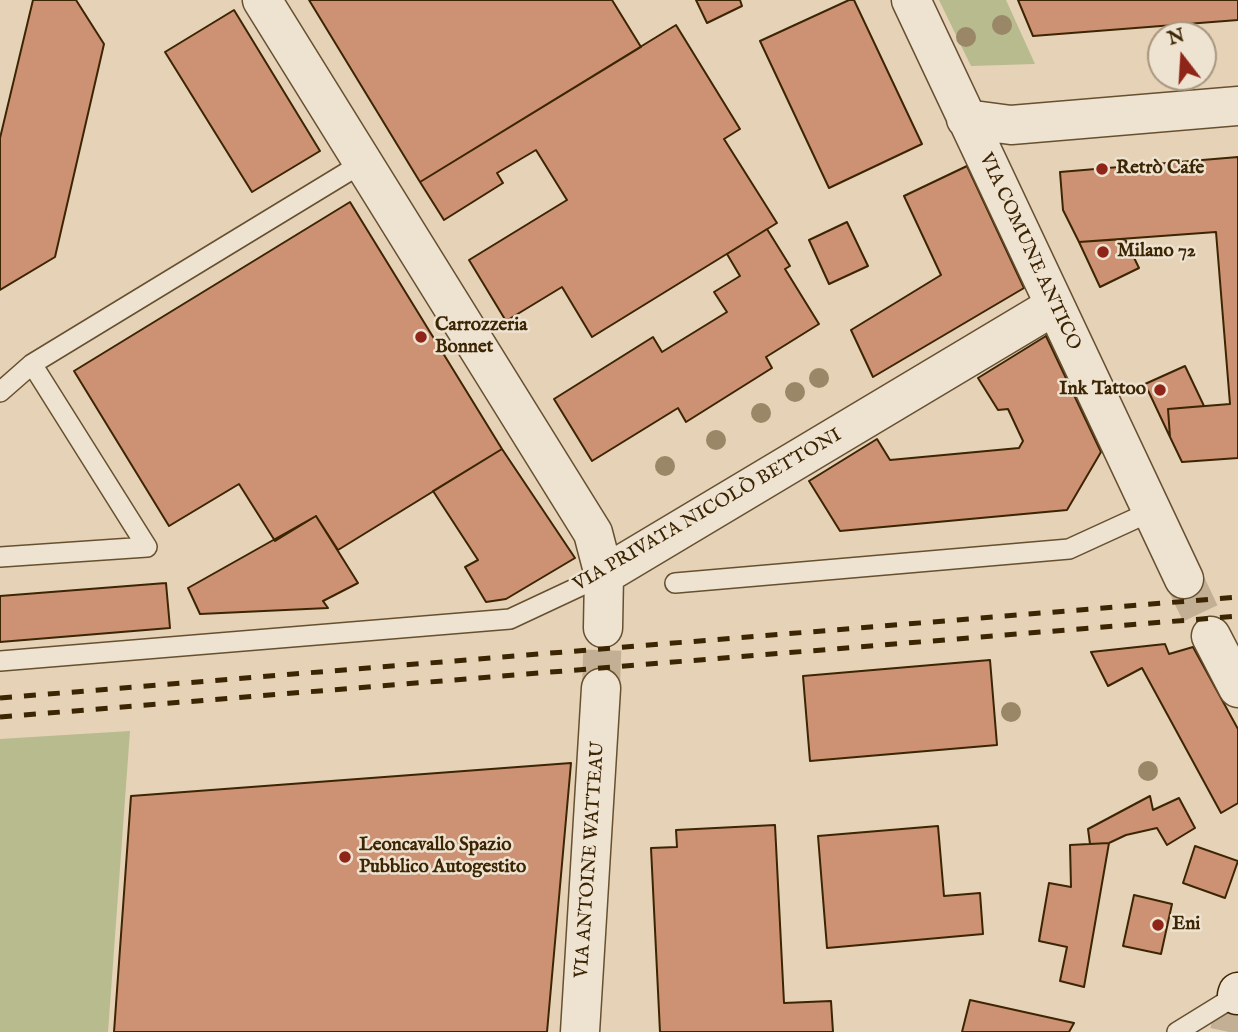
<!DOCTYPE html>
<meta charset="utf-8">
<style>
body{margin:0}
#map{position:relative;width:1238px;height:1032px;overflow:hidden;background:#e5d2b7;font-family:"IM FELL English",serif}
canvas{display:block}
.north{position:absolute;left:1147px;top:21px;width:70px;height:70px;box-sizing:border-box;background:#eee2d0;border:2px solid #a7967e;border-radius:50%;rotate:343deg;font-size:19px;font-weight:700;line-height:28px;text-align:center;color:#3c2503}
.north::after{content:'';display:block;margin:auto;width:24px;height:32px;background:#8f2418;clip-path:polygon(50% 0,100% 100%,50% 72%,0 100%)}
</style>
<div id="map">
<canvas width="1238" height="1032"></canvas>
<div class="north">N</div>
</div>
<script>
const g = document.querySelector('canvas').getContext('2d');
g.lineJoin = 'round';
function paint(path, color) { g.fillStyle = color; g.fill(path, 'evenodd'); }
const shape = rows => new Path2D(rows.map(r => 'M' + r).join(''));
function trace(path, color, width, dash) { g.strokeStyle = color; g.lineWidth = width; g.lineCap = dash ? 'butt' : 'round'; g.setLineDash(dash || []); g.stroke(path); }
function label(font, color, halo, rows, align = 'center') {
  g.font = font + ' "IM FELL English",serif'; g.lineWidth = 5; g.setLineDash([]); g.textBaseline = 'middle'; g.strokeStyle = halo; g.fillStyle = color; for (const [text, x, y, turn = 0] of rows) {
    g.save(); g.translate(x, y); g.rotate((+turn || 0) * Math.PI / 180); g.textAlign = isNaN(turn) ? turn : align; if (halo) g.strokeText(text, 0, 0); g.fillText(text, 0, 0); g.restore();
  }
}
const green = shape([
 [939,0,1006,0,1035,64,971,66],
 [130,731,108,1032,0,1032,0,739]
]);
const building = shape([
 [33,0,76,0,104,44,55,257,0,290,0,138,33,0],
 [309,0,612,0,641,47,420,182,309,0],
 [696,0,740,0,742,6,707,23,696,0],
 [849,0,854,0,922,144,829,188,760,41,849,0],
 [1018,0,1238,0,1238,20,1033,36,1018,0],
 [234,10,320,151,252,192,165,52,234,10],
 [676,25,740,129,724,139,777,223,592,337,562,287,506,321,469,260,567,200,536,150,497,173,503,183,444,220,420,182,676,25],
 [1238,157,1238,458,1182,462,1170,437,1168,409,1230,404,1216,232,1079,242,1063,210,1060,172,1238,157],
 [967,166,1024,288,873,377,851,330,941,275,904,196,967,166],
 [350,202,502,449,338,550,316,516,275,541,239,484,169,526,74,371,350,202],
 [847,222,868,266,829,284,809,240,847,222],
 [767,229,790,266,785,269,819,324,766,357,772,368,686,422,678,408,592,461,554,399,653,337,662,352,727,312,714,292,740,276,727,254,767,229],
 [1125,239,1139,268,1100,287,1079,242,1125,239],
 [1046,336,1101,452,1067,510,840,531,809,481,877,439,890,460,1019,448,1023,441,1008,409,998,410,978,378,1046,336],
 [1185,366,1204,406,1168,409,1170,437,1145,384,1185,366],
 [502,449,575,558,506,599,486,602,465,567,478,560,433,491,502,449],
 [316,516,358,583,323,601,328,608,200,614,188,588,316,516],
 [166,583,170,628,0,642,0,596,166,583],
 [1165,644,1169,654,1193,647,1238,729,1238,803,1221,813,1142,668,1108,686,1091,652,1165,644],
 [990,660,997,745,810,761,803,676,990,660],
 [571,763,547,1032,114,1032,131,796,571,763],
 [1150,796,1153,810,1179,798,1195,828,1167,845,1157,828,1126,835,1109,843,1090,844,1088,829,1150,796],
 [775,825,784,1003,831,1001,833,1032,660,1032,651,848,677,847,676,830,775,825],
 [938,826,944,896,980,893,983,934,827,948,818,836,938,826],
 [1109,843,1084,987,1060,981,1067,947,1039,941,1049,883,1071,887,1070,845,1109,843],
 [1195,846,1238,861,1225,898,1183,883,1195,846],
 [1134,895,1172,904,1161,954,1123,946,1134,895],
 [970,1000,1074,1023,1069,1032,962,1032,970,1000]
]);
const streetTunnel = shape([
 [1184,579,1211,636],
 [601,688,603,628]
]);
const secondaryTunnel = shape([
 [1229,1032,1237,995]
]);
const lane = shape([
 [0,392,32,364,364,162],
 [0,557,147,547,32,364],
 [675,583,1069,549,1152,511],
 [0,661,510,619,604,575],
 [1177,1032,1237,995]
]);
const street = shape([
 [262,0,593,533,604,575,603,628],
 [911,0,1184,579],
 [966,119,1011,125,1238,106],
 [604,575,1054,306],
 [1211,636,1238,688],
 [580,1032,601,688]
]);
const secondary = shape([
 [1237,995,1238,992]
]);
const rail = shape([
 [0,698,1238,597],
 [0,717,1238,616]
]);
const trees = [
 [1002,25],
 [966,37],
 [819,378],
 [795,392],
 [761,413],
 [716,440],
 [665,466],
 [1011,712],
 [1148,771]
];
const markers = [
 [1102,169,7,"#8f2418"],
 [1103,252,7,"#8f2418"],
 [421,337,7,"#8f2418"],
 [1160,390,7,"#8f2418"],
 [345,857,7,"#8f2418"],
 [1158,925,7,"#8f2418"]
];
const poiNames = [
 ["Retrò Cafe",1116,169],
 ["Milano 72",1117,252],
 ["Carrozzeria",435,326],
 ["Bonnet",435,348],
 ["Ink Tattoo",1146,390,"right"],
 ["Leoncavallo Spazio",359,846],
 ["Pubblico Autogestito",359,868],
 ["Eni",1172,925]
];
const streetNames = [
 ["VIA COMUNE ANTICO",1029,252,65],
 ["VIA PRIVATA NICOLÒ BETTONI",708,511,-30],
 ["VIA ANTOINE WATTEAU",591,860,-86]
];
paint(green, '#b7bb8d');
paint(building, '#cd9273');
trace(building, '#3c2503', 2);
trace(streetTunnel, '#c3af93', 38, [38, 19]);
trace(secondaryTunnel, '#c3af93', 38, [38, 19]);
trace(lane, '#665030', 22);
trace(street, '#665030', 41);
trace(secondary, '#3c2503', 41);
trace(lane, '#eee2d0', 19);
trace(street, '#eee2d0', 38);
trace(secondary, '#eee2d0', 38);
trace(rail, '#3c2503', 5, [12, 12]);
g.fillStyle = '#998767';
for (const [x, y] of trees) { g.beginPath(); g.arc(x, y, 10, 0, 2 * Math.PI); g.fill(); }
for (const [x, y, r, color] of markers) { const dot = new Path2D(); dot.arc(x, y, r, 0, 2 * Math.PI); g.fillStyle = color; g.fill(dot); trace(dot, '#eee2d0', 2.5); }
label('bold 19px', '#3c2503', '#eee2d0', poiNames, 'left');
label('19px', '#3c2503', '#eee2d0', streetNames);
</script>
